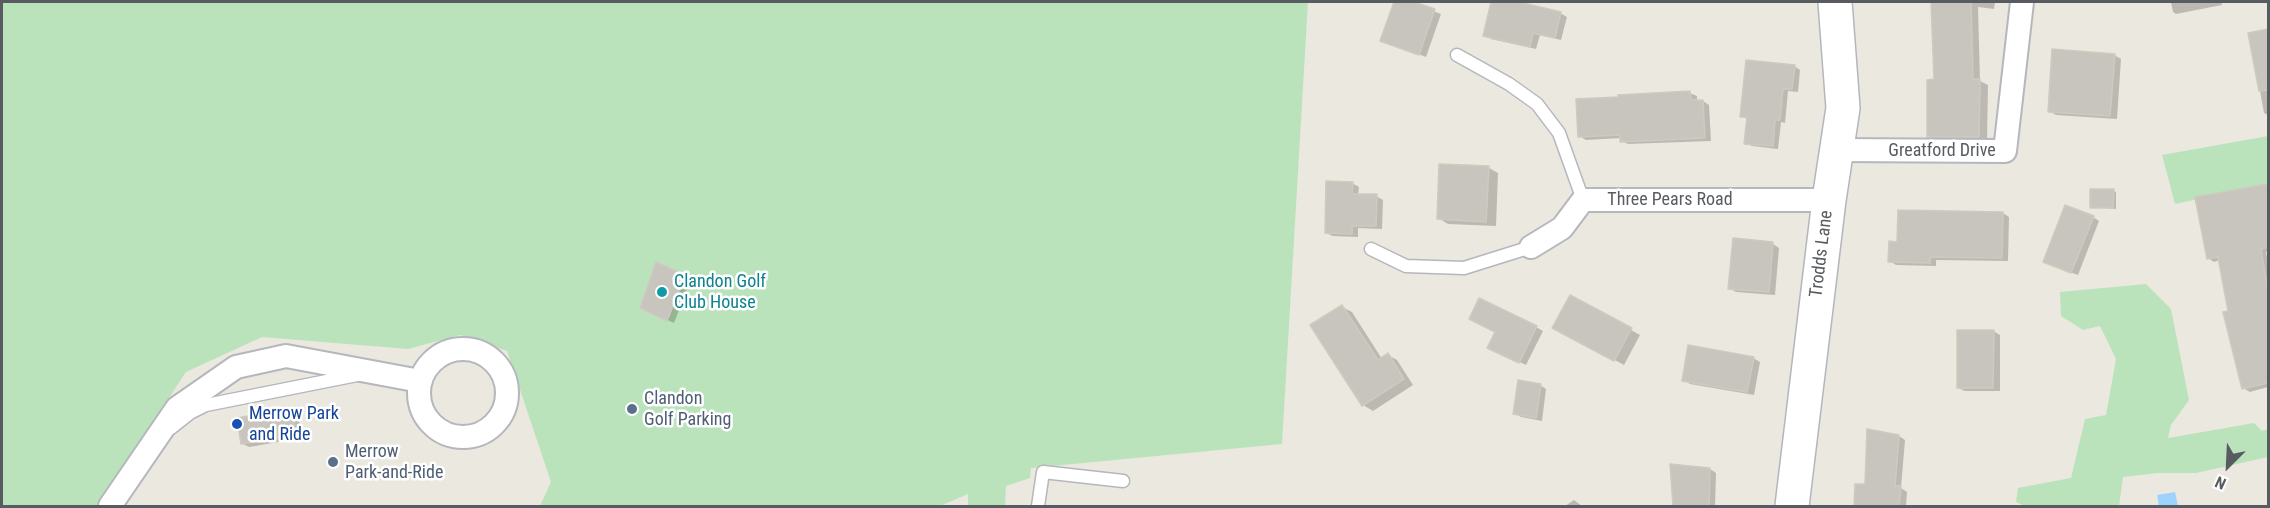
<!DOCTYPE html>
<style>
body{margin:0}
#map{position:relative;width:2270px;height:508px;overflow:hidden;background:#ebe8df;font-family:"Roboto Condensed",sans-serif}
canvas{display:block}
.frame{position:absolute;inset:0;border:3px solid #585c60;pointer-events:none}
.north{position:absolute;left:2198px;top:436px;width:60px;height:60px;-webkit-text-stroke:4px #fff;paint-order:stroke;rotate:204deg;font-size:16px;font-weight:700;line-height:24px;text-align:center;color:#585c60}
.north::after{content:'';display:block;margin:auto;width:21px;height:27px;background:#585c60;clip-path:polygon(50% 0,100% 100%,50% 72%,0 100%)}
</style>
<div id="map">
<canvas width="2270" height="508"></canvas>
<div class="frame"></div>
<div class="north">N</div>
</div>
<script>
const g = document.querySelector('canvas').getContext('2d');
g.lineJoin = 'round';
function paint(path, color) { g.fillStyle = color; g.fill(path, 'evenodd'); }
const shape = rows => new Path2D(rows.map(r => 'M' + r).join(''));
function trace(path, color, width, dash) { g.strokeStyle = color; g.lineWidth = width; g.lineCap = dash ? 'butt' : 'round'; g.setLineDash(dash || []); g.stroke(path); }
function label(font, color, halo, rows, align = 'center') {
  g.font = font + ' "Roboto Condensed",sans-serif'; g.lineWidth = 5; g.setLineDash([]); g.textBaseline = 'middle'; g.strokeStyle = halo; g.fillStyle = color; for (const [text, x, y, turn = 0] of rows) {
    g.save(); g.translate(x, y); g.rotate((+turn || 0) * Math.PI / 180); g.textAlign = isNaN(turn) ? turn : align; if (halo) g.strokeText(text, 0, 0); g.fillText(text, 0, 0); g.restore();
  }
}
const green = shape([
 [2,2,1308,2,1282,444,1031,468,1030,478,1006,486,1005,506,968,506,968,494,940,506,540,506,551,482,507,351,460,335,408,349,262,337,186,372,98,506,2,506],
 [2268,136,2268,184,2175,204,2162,155],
 [2146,284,2171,309,2189,400,2171,425,2168,438,2254,423,2262,431,2268,429,2268,457,2196,473,2158,473,2123,477,2119,506,2025,506,2016,502,2018,488,2071,478,2085,419,2106,415,2116,359,2100,326,2083,330,2061,316,2060,292]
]);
const water = shape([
 [2175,492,2178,506,2159,506,2157,495]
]);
const shadow = shape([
 [1396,2,1409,2,1441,14,1426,57,1382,40],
 [1492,2,1513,2,1560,13,1567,17,1561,40,1540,35,1536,49,1491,39,1484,35],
 [1943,2,1995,2,1994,9,1978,7,1980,81,1988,85,1987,141,1937,141,1929,136],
 [2171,2,2221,2,2222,5,2176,14,2173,12],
 [2268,31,2268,115,2264,113,2250,34],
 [2114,55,2121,59,2117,119,2056,115,2049,111],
 [1794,66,1800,70,1798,92,1788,91,1785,123,1781,122,1778,149,1752,146,1746,143,1748,120,1742,116],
 [1690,93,1697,96,1697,102,1703,101,1709,105,1711,141,1628,144,1622,141,1621,138,1586,140,1579,136,1619,99],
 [1489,168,1498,173,1496,226,1448,224,1438,218],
 [1352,183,1359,187,1358,195,1376,196,1383,200,1382,229,1358,228,1358,237,1333,236,1326,233],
 [2268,185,2268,251,2266,252,2268,263,2268,387,2250,392,2243,388,2220,260,2214,262,2208,258,2197,199],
 [2113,191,2116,192,2116,209,2091,207],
 [2003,213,2009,217,2008,261,1936,260,1936,266,1896,265,1890,261,1898,243],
 [2093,217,2099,221,2078,275,2051,265],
 [1773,244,1779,248,1775,295,1736,292,1729,288],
 [657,264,691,280,674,323,648,311],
 [1571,297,1640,335,1624,365,1554,327],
 [1342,307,1352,312,1382,359,1388,355,1397,360,1413,385,1373,411,1363,405,1312,325],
 [1536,327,1543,331,1526,365,1496,351],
 [1993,331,2000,335,2000,391,1965,391,1958,388],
 [1753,358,1760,362,1754,395,1690,384,1684,380],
 [1540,385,1546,389,1542,421,1521,417,1515,414],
 [292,410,298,414,302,438,249,447,243,444],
 [1899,436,1905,440,1901,488,1907,492,1906,506,1855,506],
 [1710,469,1716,473,1715,506,1678,506,1674,504],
 [1574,500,1582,506,1565,506]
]);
const building = shape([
 [1394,2,1414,2,1435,9,1419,55,1380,41,1394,2],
 [1491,2,1519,2,1561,12,1555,38,1533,33,1530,47,1483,36,1491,2],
 [1931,2,1971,2,1973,79,1980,79,1979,137,1927,137,1927,80,1934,79,1931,2],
 [2268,29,2268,90,2259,91,2248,33,2268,29],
 [2052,49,2115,54,2110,116,2048,112,2052,49],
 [1746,60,1795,65,1792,89,1783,89,1780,120,1775,120,1773,146,1744,144,1747,117,1740,117,1746,60],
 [1690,91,1691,100,1703,100,1705,138,1620,142,1620,135,1578,137,1576,99,1618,97,1618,95,1690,91],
 [1439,164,1489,166,1486,222,1437,219,1439,164],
 [1326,181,1353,182,1352,194,1377,194,1376,226,1352,226,1352,234,1325,233,1326,181],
 [2268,184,2268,247,2261,249,2268,292,2268,383,2242,389,2223,312,2228,311,2218,257,2207,259,2195,197,2268,184],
 [2090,189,2114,189,2113,208,2090,208,2090,189],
 [2065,205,2094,216,2071,273,2043,262,2065,205],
 [1898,210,2003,212,2002,258,1930,257,1930,263,1888,262,1889,241,1897,242,1898,210],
 [1733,238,1773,242,1769,292,1728,289,1733,238],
 [656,262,685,275,667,321,640,308,656,262],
 [1570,295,1632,328,1614,361,1552,328,1570,295],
 [1479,298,1537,326,1519,363,1487,348,1495,332,1469,319,1479,298],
 [1342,305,1378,360,1388,353,1404,379,1362,406,1310,325,1342,305],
 [1957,330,1994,330,1993,388,1957,388,1957,330],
 [1688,345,1754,357,1747,392,1682,381,1688,345],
 [1518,380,1541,384,1536,418,1513,414,1518,380],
 [292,408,296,435,241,444,237,418,292,408],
 [1867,429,1899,435,1895,486,1901,486,1899,507,1854,507,1855,484,1865,484,1867,429],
 [1670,464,1710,468,1709,507,1673,505,1670,464]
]);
const lane = shape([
 [1457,55,1509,84,1537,104,1559,133,1583,200],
 [1371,249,1406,266,1464,268,1531,247],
 [171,428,190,413,206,405,357,375],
 [1038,506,1043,472,1123,481]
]);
const street = shape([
 [1836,150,2005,151,2022,2],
 [1531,247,1562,228,1583,200,1829,200],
 '419 393a44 44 0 1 1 88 0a44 44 0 1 1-88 0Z',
 [110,506,177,408,236,367,286,356,420,381]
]);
const secondary = shape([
 [1792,506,1829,200,1843,108,1835,2]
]);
const markers = [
 [662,292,6,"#0f9aa8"],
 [632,409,6,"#5c6f8a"],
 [237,424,6,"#1a4fb4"],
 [333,462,6,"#5c6f8a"]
];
const streetNames = [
 ["Greatford Drive",1942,151],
 ["Three Pears Road",1670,200],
 ["Trodds Lane",1822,254,-83]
];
const cultureNames = [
 ["Clandon Golf",674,282],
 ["Club House",674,303]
];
const serviceNames = [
 ["Clandon",644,399],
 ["Golf Parking",644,420],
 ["Merrow",345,452],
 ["Park-and-Ride",345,473]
];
const transitNames = [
 ["Merrow Park",249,414],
 ["and Ride",249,435]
];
paint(green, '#bbe3bb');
paint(water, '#9dd3fd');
paint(shadow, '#0003');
paint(building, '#c8c5be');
trace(building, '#cfcabe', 1.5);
trace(lane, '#b5b7bc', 15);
trace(street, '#b5b7bc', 26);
trace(secondary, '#b3b6bc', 36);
trace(lane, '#fff', 12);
trace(street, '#fff', 22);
trace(secondary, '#fff', 33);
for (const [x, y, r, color] of markers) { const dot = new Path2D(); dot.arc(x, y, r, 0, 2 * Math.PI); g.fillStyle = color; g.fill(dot); trace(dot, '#fff', 2); }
label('18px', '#585c60', '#fff', streetNames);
label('18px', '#0d838f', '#fff', cultureNames, 'left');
label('18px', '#4e5e75', '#fff', serviceNames, 'left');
label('18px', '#164399', '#fff', transitNames, 'left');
</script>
